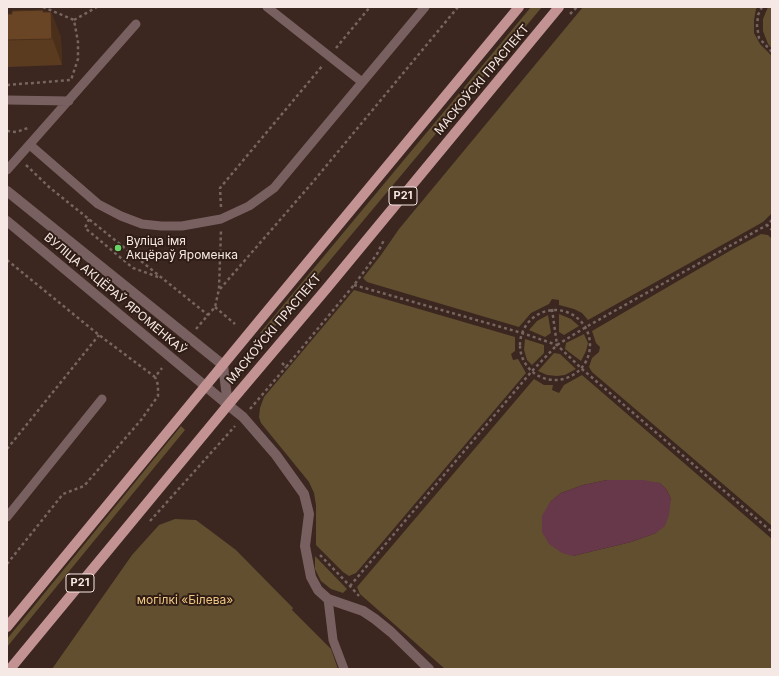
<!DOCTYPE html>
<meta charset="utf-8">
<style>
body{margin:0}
#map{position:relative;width:779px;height:676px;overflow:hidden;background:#3b2620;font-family:Inter,sans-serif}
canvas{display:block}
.frame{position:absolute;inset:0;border:8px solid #f6e8e4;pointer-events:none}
</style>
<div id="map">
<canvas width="779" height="676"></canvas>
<div class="frame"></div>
</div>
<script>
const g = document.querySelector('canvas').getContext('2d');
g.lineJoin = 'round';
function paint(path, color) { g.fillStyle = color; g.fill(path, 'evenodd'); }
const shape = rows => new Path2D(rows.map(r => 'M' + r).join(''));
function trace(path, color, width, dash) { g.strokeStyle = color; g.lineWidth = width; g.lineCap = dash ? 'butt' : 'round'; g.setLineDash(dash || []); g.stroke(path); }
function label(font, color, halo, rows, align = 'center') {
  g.font = font + ' Inter,sans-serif'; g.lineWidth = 4; g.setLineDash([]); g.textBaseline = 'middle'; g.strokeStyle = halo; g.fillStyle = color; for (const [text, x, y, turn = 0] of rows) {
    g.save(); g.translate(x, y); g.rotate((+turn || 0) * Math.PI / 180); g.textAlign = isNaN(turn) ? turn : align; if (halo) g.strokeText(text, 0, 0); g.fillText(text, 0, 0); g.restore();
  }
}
const green = shape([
 [531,7,542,7,265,338,260,333],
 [583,7,758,7,756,9,754,20,754,33,760,44,772,56,772,213,763,222,588,320,582,313,574,309,559,305,559,300,552,299,549,304,531,313,519,327,367,282,363,278,381,255,399,229],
 [768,7,772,7,772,49,768,44,763,31,763,19],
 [761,234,768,235,772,239,772,526,592,372,589,367,592,358,599,352,600,347,596,343,592,331,733,249],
 [354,290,515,337,515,351,511,354,513,360,518,359,526,373,356,573,349,576,343,572,316,545,316,505,314,493,309,482,261,423,259,417,260,408,264,397],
 [559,314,571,319,579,326,564,335,559,332],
 [548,315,551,333,545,337,529,330,537,321],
 [584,334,588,343,586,351,581,361,565,349,566,343],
 [525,339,544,345,544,353,532,365,527,360,524,350],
 [554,353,560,354,576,369,565,375,557,376,547,375,538,371],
 [582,375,772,539,772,669,445,669,360,594,357,587,534,379,544,385,553,385,552,390,559,393,564,385],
 [607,480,660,483,667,490,671,499,656,533,631,542,573,556,550,502,561,493,583,485],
 [181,426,185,430,7,647,7,639],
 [175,519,196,520,236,550,293,608,292,610,331,649,338,669,52,669,132,555,159,525],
 [315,556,347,589,343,593,331,589,321,581,315,569]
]);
const water = shape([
 [607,480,643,480,660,483,667,490,671,499,669,515,665,526,656,533,631,542,573,556,562,553,549,544,542,532,542,516,550,502,561,493,583,485]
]);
const path = shape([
 [43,7,74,20],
 [762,7,758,15,757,26,759,38,772,52],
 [570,14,577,7],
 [74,20,97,7],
 [336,48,370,7],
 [7,85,71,80,78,59,78,42,74,20],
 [7,131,16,132,28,128],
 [26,165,49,187,208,315],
 [221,207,220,188,323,65],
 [89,219,85,228,133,268,161,278],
 [772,220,767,225,772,230],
 [7,260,99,335,155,377,162,368],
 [354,285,522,333,557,345,582,369,772,532],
 [220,289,312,183,458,7],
 [215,307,235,324],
 [552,309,557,345],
 '520 345a35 35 0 1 1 70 0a35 35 0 1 1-70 0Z',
 [196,329,215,307,219,289,221,230],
 [282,363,286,367,354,285,377,254,384,240],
 [250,409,286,367],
 [7,449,99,335],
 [150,521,235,426],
 [320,555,350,586,359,596],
 [7,564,63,494,84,486,141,420,158,396,158,385,155,377],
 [350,586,532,371,557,345,586,327,767,225]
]);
const service = shape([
 [267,7,362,82],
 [7,100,69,101],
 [30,145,98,204,121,216,142,224,161,226,182,226,221,219,249,206,274,188,425,7],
 [7,170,136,24],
 [7,517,102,399],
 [328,599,333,640,344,669]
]);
const minor = shape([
 [228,405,243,417,276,455,304,494,309,514,305,546,311,577,318,590,328,599,363,611,375,619,391,632,429,669]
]);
const tertiary = shape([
 [7,191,223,365,228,405],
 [7,221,228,405]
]);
const primary = shape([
 [7,627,259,321,519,7],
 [10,669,228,405,327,288,559,7]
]);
const wall = shape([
 [51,12,61,38,62,65,7,67,7,14]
]);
const shadedWall = shape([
 [43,10,52,33,51,12,61,38,62,65,43,12]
]);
const building = shape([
 [43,10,43,12,51,12,52,39,7,40,7,14,12,14,12,11,43,10]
]);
const markers = [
 [118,248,4,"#66d466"]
];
const shields = [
 [403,196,28],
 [80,583,28]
];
const shieldNames = [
 ["Р21",403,196],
 ["Р21",80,583]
];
const streetNames = [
 ["МАСКОЎСКІ ПРАСПЕКТ",482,80,-50],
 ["ВУЛІЦА АКЦЁРАЎ ЯРОМЕНКАЎ",115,294,40],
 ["МАСКОЎСКІ ПРАСПЕКТ",274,329,-50]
];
const poiNames = [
 ["Вуліца імя",126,241],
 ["Акцёраў Яроменка",126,255]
];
const parkNames = [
 ["могілкі «Білева»",185,600]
];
paint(green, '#624f2f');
paint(water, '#663849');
trace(path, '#77655f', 2.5, [3, 3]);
trace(service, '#786060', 9);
trace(minor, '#786060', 10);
trace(tertiary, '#786060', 10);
trace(primary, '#c39394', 10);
paint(wall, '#5b3b20');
paint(shadedWall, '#4a301a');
paint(building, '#6a4525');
trace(building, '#4a301a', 1);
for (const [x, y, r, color] of markers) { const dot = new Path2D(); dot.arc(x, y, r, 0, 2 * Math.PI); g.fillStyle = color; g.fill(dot); trace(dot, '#301d16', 1.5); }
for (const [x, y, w] of shields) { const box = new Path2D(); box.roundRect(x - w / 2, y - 9, w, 18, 3); g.fillStyle = '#301d16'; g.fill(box); trace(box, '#f6e8e4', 1); }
label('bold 11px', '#f6e8e4', null, shieldNames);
label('12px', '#f6e8e4', '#301d16', streetNames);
label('12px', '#f6e8e4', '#301d16', poiNames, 'left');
label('12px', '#f0c882', '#301d16', parkNames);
</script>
